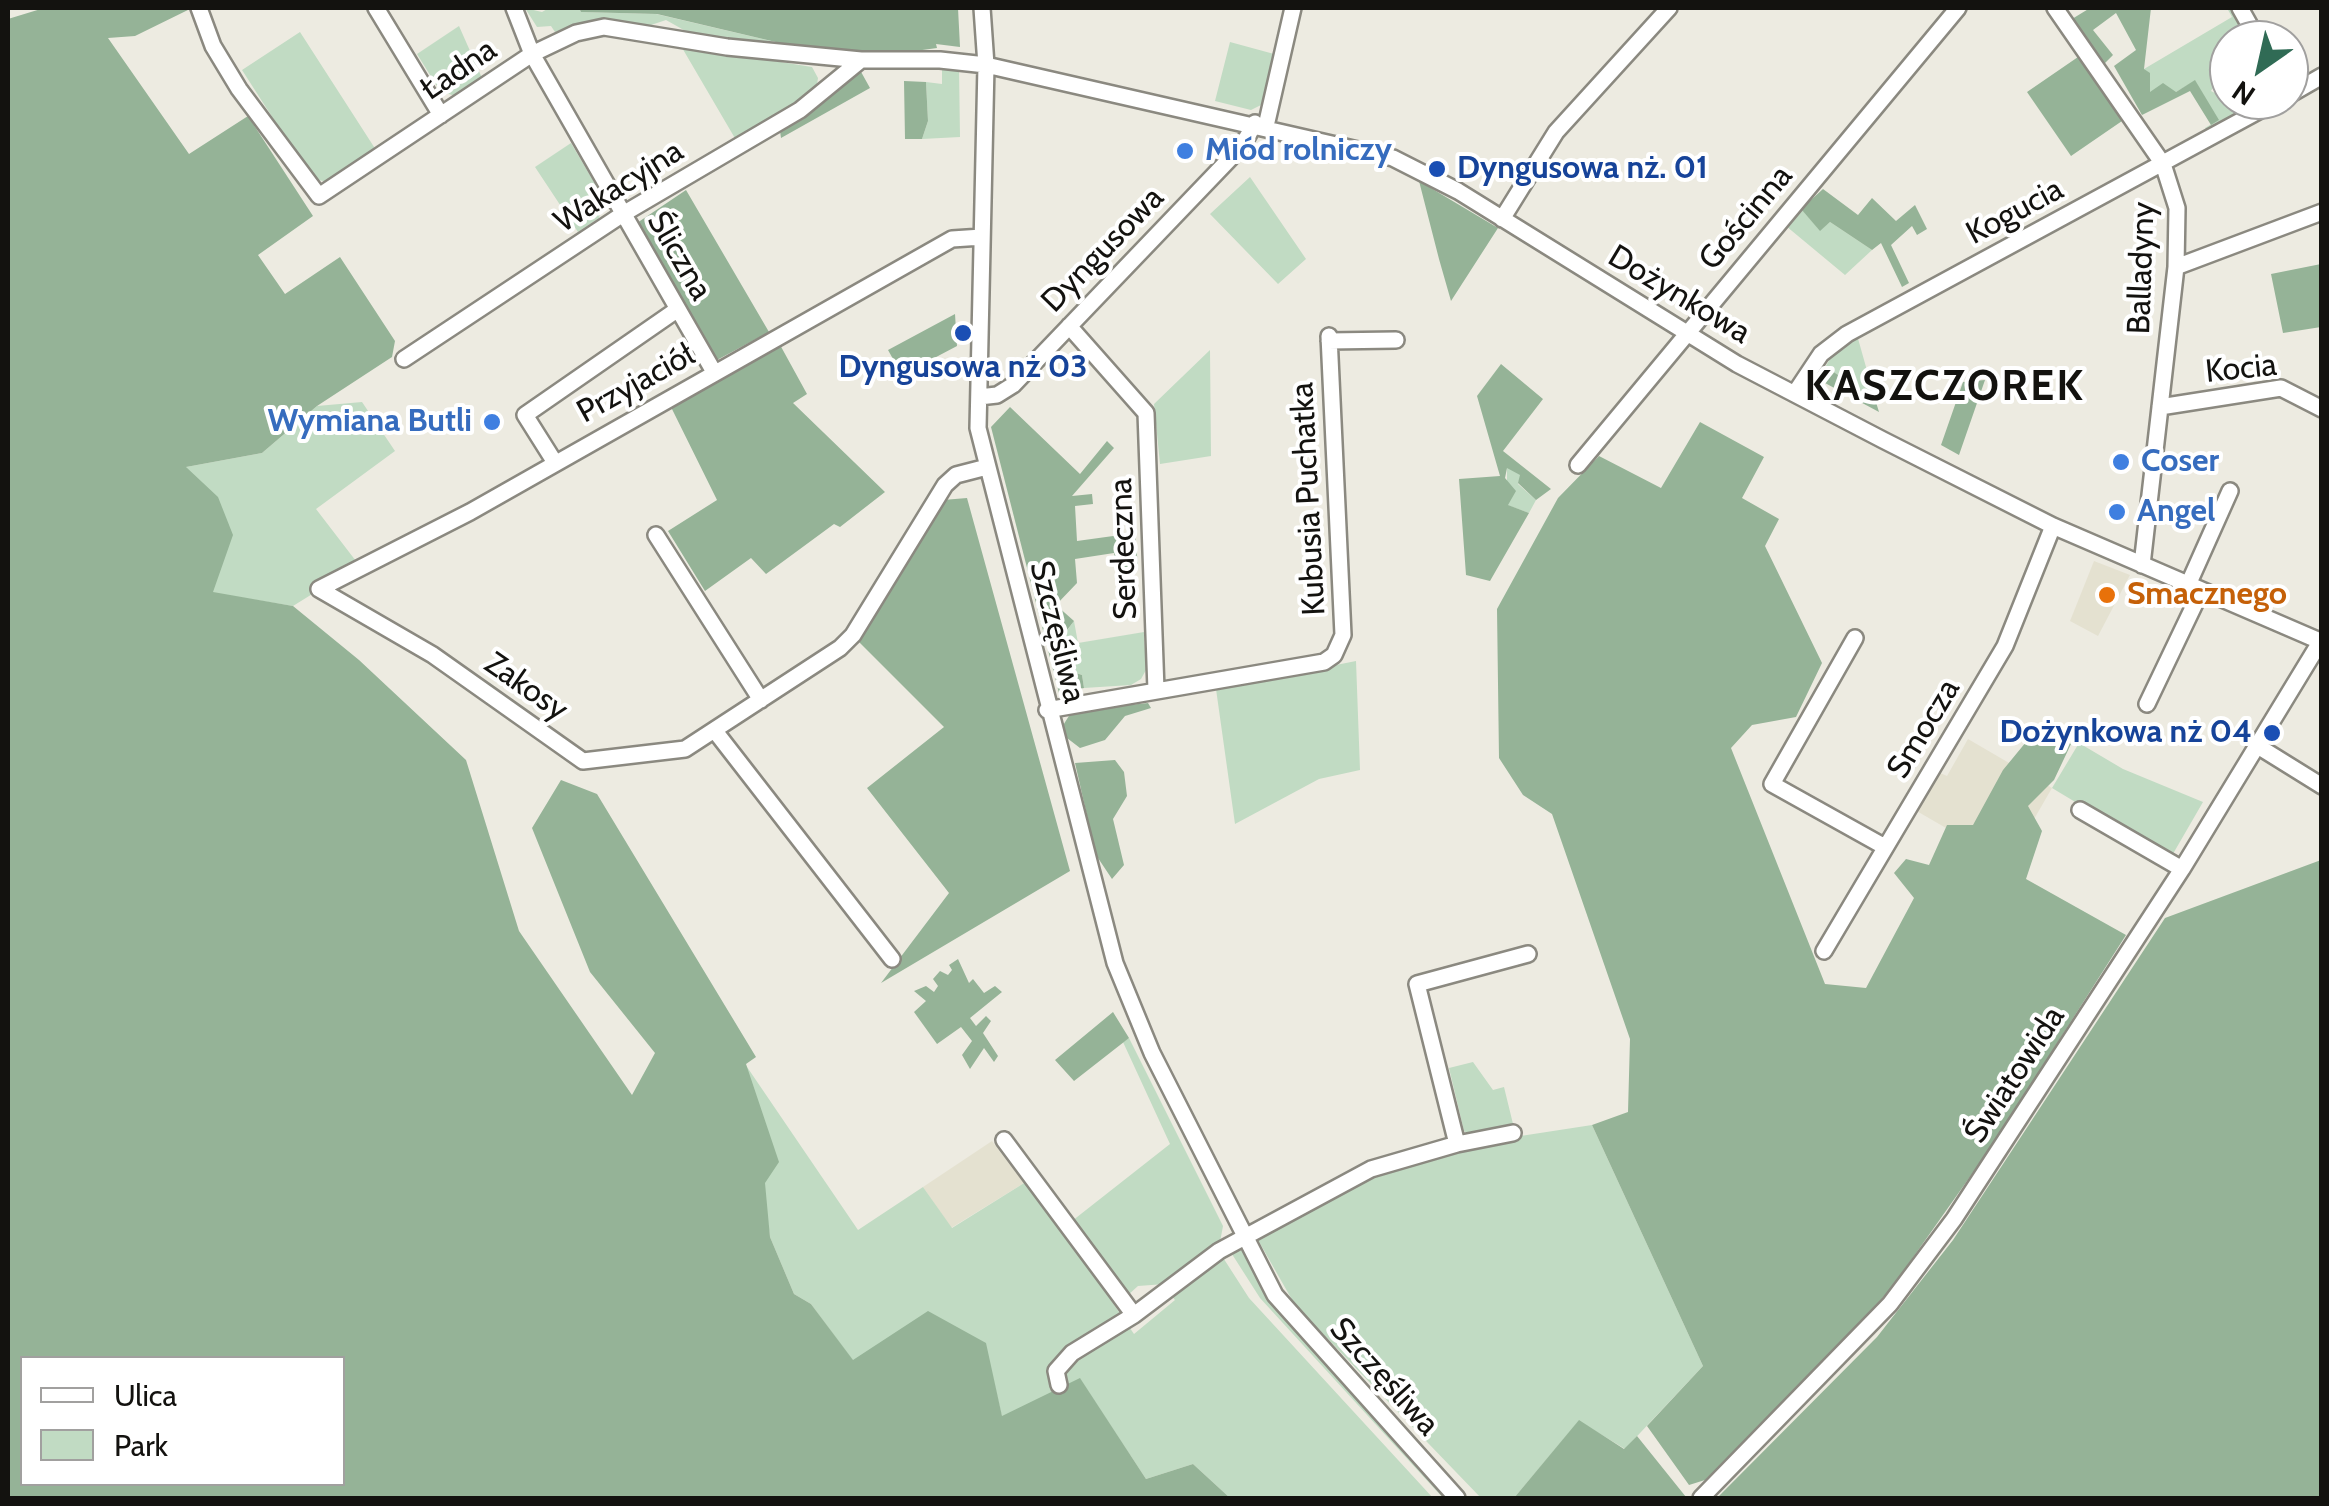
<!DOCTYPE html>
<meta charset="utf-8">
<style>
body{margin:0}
#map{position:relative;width:2329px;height:1506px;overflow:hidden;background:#edebe1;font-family:Cabin,sans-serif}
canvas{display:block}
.frame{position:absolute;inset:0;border:10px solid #13120f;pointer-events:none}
.legend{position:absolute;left:20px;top:1356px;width:325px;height:130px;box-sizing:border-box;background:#fff;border:2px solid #a1a09f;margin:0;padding:12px 18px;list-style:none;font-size:30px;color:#13120f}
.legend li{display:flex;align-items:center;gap:20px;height:50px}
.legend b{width:50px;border:2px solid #a1a09f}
.north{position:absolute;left:2209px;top:20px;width:100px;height:100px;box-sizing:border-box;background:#fff;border:2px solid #a1a09f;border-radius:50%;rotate:214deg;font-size:28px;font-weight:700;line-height:40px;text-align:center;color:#13120f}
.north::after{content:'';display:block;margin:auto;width:35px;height:45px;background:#306b55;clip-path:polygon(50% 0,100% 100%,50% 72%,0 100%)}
</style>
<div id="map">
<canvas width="2329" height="1506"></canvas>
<div class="frame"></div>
<ul class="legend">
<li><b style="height:12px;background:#fff"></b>Ulica</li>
<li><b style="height:28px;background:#c1dbc3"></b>Park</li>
</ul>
<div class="north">N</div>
</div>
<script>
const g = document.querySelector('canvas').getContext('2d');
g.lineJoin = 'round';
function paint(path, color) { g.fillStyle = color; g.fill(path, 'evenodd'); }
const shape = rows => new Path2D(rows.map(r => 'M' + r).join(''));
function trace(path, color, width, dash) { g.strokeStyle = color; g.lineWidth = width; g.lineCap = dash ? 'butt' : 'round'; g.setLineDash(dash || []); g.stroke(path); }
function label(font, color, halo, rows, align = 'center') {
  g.font = font + ' Cabin,sans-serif'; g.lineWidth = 8; g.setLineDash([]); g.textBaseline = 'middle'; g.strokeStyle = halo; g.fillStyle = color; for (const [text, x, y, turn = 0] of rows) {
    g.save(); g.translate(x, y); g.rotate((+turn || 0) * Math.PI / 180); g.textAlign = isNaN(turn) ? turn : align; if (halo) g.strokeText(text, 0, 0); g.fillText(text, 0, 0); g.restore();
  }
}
const built = shape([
 [2094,561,2130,575,2098,636,2070,621],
 [1968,739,2052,788,2008,864,1915,810,1938,772,1947,776],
 [992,1141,1010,1165,1021,1167,1029,1180,951,1228,923,1187]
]);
const green = shape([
 [525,8,542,12,549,8,579,8,581,12,656,14,814,51,698,38,666,20,645,27,601,20,555,32,551,26,537,27],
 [2227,8,2233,8,2252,40,2229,40,2229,82,2220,77,2211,91,2229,100,2253,100,2253,104,2207,131,2205,128,2218,120,2195,81,2176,92,2150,93,2144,69,2232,17],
 [459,26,482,78,455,96,440,91,417,54],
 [300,32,376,150,329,182,312,179,242,70],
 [1230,42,1274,54,1261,105,1251,110,1215,101],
 [681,46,812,67,818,78,815,97,736,140],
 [942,67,959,68,960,137,922,139,928,121,926,82,942,84],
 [571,143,604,199,599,218,578,232,535,167],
 [1250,177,1306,259,1278,284,1210,214],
 [1801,209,1820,230,1830,222,1872,250,1845,275,1786,226],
 [1857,335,1875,399,1832,371,1822,373,1832,355],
 [1210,350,1211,456,1160,464,1154,404],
 [362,402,395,451,316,509,359,565,293,606,213,593,186,467,262,453,317,406],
 [1507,467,1521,475,1518,484,1536,500,1529,513,1507,505],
 [1074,621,1078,643,1144,632,1146,670,1141,679,1131,685,1084,688,1082,675,1073,672,1057,644],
 [1356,661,1360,770,1319,779,1235,824,1216,689],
 [2079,743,2123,769,2203,802,2170,859,2052,788],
 [1129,1038,1223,1226,1219,1247,1165,1284,1138,1286,1128,1295,1072,1221,1170,1144,1123,1042],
 [1473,1062,1493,1090,1504,1087,1514,1128,1471,1136,1464,1131,1449,1068],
 [745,1064,858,1230,923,1187,952,1228,1029,1180,1134,1334,1175,1300,1170,1294,1222,1256,1249,1298,1433,1498,1230,1498,1193,1464,1146,1479,1080,1379,1002,1417,985,1343,853,1361,811,1304,794,1294,770,1237],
 [1592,1125,1703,1366,1625,1449,1579,1421,1514,1498,1481,1498,1295,1305,1258,1240,1372,1177,1501,1139],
 [1237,1249,1243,1251,1283,1317,1451,1498,1443,1498,1260,1298,1230,1251]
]);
const forest = shape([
 [44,8,192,8,135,36,108,38,189,154,248,116,313,216,258,255,285,294,340,257,395,341,392,357,317,406,262,453,186,467,218,497,233,535,213,592,293,606,359,660,466,760,519,931,632,1095,655,1053,590,972,532,828,561,780,597,794,756,1057,746,1064,779,1162,765,1183,770,1237,794,1294,811,1304,853,1360,928,1311,986,1343,1002,1416,1080,1378,1146,1479,1193,1464,1230,1498,8,1498,8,19],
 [22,1358,342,1358,342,1484,22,1484],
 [579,8,958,8,960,47,936,44,937,48,893,54,814,51,657,14,581,12],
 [2090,8,2151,8,2144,69,2150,73,2150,92,2163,83,2176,92,2195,80,2219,120,2211,125,2190,91,2142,115,2114,66,2136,50,2116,13,2093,30,2113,55,2104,64,2072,19],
 [2078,57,2122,121,2071,156,2027,92],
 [860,70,870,88,781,138,780,131],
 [904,81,926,82,928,121,922,139,905,139],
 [1419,181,1498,228,1451,301,1439,259],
 [1823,189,1858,215,1872,198,1896,221,1915,205,1927,229,1917,235,1912,226,1891,245,1909,283,1902,287,1881,243,1872,250,1830,222,1820,231,1801,209],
 [686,190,769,332,717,360,637,223],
 [2321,264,2321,327,2283,333,2271,274],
 [955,314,957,346,902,375,888,350],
 [779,343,807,394,793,403,885,492,840,527,834,524,766,574,751,558,705,591,668,531,717,500,669,403],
 [1501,364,1543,399,1503,451,1551,489,1536,500,1518,483,1520,475,1507,468,1505,478,1516,491,1508,505,1529,513,1490,581,1466,575,1459,479,1500,476,1477,396],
 [1832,371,1875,399,1879,412,1825,383,1822,373],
 [1985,380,1959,455,1941,445,1963,382],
 [1010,407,1080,474,1107,441,1114,448,1072,496,1092,494,1093,504,1075,506,1077,541,1135,533,1138,566,1116,570,1114,553,1075,559,1077,583,1056,605,1074,621,1057,643,1080,656,1073,672,1082,675,1084,688,1059,693,991,427],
 [1700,422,1764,457,1742,498,1779,519,1765,546,1822,663,1796,717,1752,725,1731,748,1825,984,1866,988,1914,898,1894,873,1906,859,1929,865,1947,825,1973,825,2003,770,2040,725,2071,744,2054,780,2028,806,2042,831,2026,879,2126,935,1991,1147,1890,1290,1754,1433,1705,1480,1689,1485,1647,1426,1703,1366,1592,1125,1628,1112,1630,1039,1552,814,1523,795,1499,758,1497,609,1558,498,1599,456,1661,488],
 [967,498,1070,871,881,983,949,893,867,788,944,727,857,640,943,500],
 [1148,703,1151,708,1125,716,1105,740,1080,748,1067,738,1062,727,1072,711],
 [1115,760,1124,772,1127,796,1113,819,1124,865,1112,879,1096,855,1075,763],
 [2321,860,2321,1498,1717,1498,1877,1337,1953,1240,2165,918],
 [958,959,969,983,973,979,984,993,995,986,1002,992,970,1018,976,1026,986,1016,991,1021,983,1033,998,1056,994,1062,984,1048,970,1069,962,1055,972,1041,961,1027,937,1044,914,1012,926,1001,914,991,926,986,934,992,938,986,933,979,940,971,948,975,952,970,949,965],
 [1113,1012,1129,1038,1074,1081,1055,1060],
 [1579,1420,1624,1449,1637,1436,1686,1497,1514,1498]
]);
const minor = shape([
 [199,8,213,46,239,89,319,196,532,54,576,33,604,27,727,47,861,60,940,60,986,65,1393,158,1458,191,1737,364,1883,440,2053,526,2322,642],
 [376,8,441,115],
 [514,8,532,54,714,372],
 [982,8,986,65,978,428,1115,963,1152,1053,1275,1295,1457,1498],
 [2055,8,2163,164,2177,208,2176,267,2142,565],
 [2240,8,2258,40],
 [2289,95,2322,76],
 [1266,126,1293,8],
 [1502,219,1556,132,1669,8],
 [2176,267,2322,212],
 [1069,326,1146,413,1156,690],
 [1329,341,1396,340],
 [404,359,623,214,800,110,861,60],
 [1795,393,1821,354,1847,334,2279,100],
 [979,397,997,395,1013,385,1242,146,1255,123],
 [2160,407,2281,388,2322,409],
 [554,461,525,415,678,309],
 [1578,465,1958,8],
 [656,535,761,700],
 [2188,585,2230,491],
 [319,589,433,655,583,761,685,749,840,648,853,635,945,485,956,475,987,467],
 [319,589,470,512,952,239,982,237],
 [1855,638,1772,784,1885,847],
 [2147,704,2201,591],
 [1047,710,1324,662,1334,655,1343,635,1329,336],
 [715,731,892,959],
 [2256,745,2322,786],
 [2080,810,2182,869],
 [1824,951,2005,646,2053,526],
 [1004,1140,1134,1315],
 [1457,1144,1513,1133],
 [1059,1385,1056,1371,1072,1353,1134,1315,1219,1251,1371,1169,1457,1144,1417,984,1528,954],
 [1701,1498,1890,1304,1954,1219,2182,869,2322,639]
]);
const markers = [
 [1185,151,10,"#3f7fe0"],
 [1437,169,10,"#1a4fb4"],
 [963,333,10,"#1a4fb4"],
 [492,422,10,"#3f7fe0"],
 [2121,462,10,"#3f7fe0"],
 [2117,512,10,"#3f7fe0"],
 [2107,595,10,"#e8710a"],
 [2272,733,10,"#1a4fb4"]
];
const streetNames = [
 ["Ładna",459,70,-34],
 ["Wakacyjna",619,187,-32],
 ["Kogucia",2015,212,-28],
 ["Gościnna",1746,218,-50],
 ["Dyngusowa",1103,250,-46],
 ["Śliczna",679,256,60],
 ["Balladyny",2142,268,-88],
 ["Dożynkowa",1679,295,31],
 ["Kocia",2241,369,-6],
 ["Przyjaciół",636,384,-29],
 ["Kubusia Puchatka",1309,499,-93],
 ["Serdeczna",1124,549,-92],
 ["Szczęśliwa",1057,632,76],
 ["Zakosy",526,687,35],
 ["Smocza",1924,729,-59],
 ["Światowida",2015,1075,-57],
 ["Szczęśliwa",1384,1377,48]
];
const shopNames = [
 ["Miód rolniczy",1205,151],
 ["Wymiana Butli",472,422,"right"],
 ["Coser",2141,462],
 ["Angel",2137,512]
];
const transitNames = [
 ["Dyngusowa nż. 01",1457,169],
 ["Dyngusowa nż 03",963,368,"center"],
 ["Dożynkowa nż 04",2252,733,"right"]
];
const foodNames = [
 ["Smacznego",2127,595]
];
const districtNames = [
 ["KASZCZOREK",1945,388]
];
paint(built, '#e4e1d0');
paint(green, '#c1dbc3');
paint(forest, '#95b397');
trace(minor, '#8b8980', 20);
trace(minor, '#fff', 15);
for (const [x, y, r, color] of markers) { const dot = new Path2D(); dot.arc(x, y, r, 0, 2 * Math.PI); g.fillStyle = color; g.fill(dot); trace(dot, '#fff', 4); }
label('32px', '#13120f', '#fff', streetNames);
label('bold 32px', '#366cbe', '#fff', shopNames, 'left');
label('bold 32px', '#164399', '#fff', transitNames, 'left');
label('bold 32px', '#c56008', '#fff', foodNames, 'left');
g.letterSpacing = '2.5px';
label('bold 42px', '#13120f', '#fff', districtNames);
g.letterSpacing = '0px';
</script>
